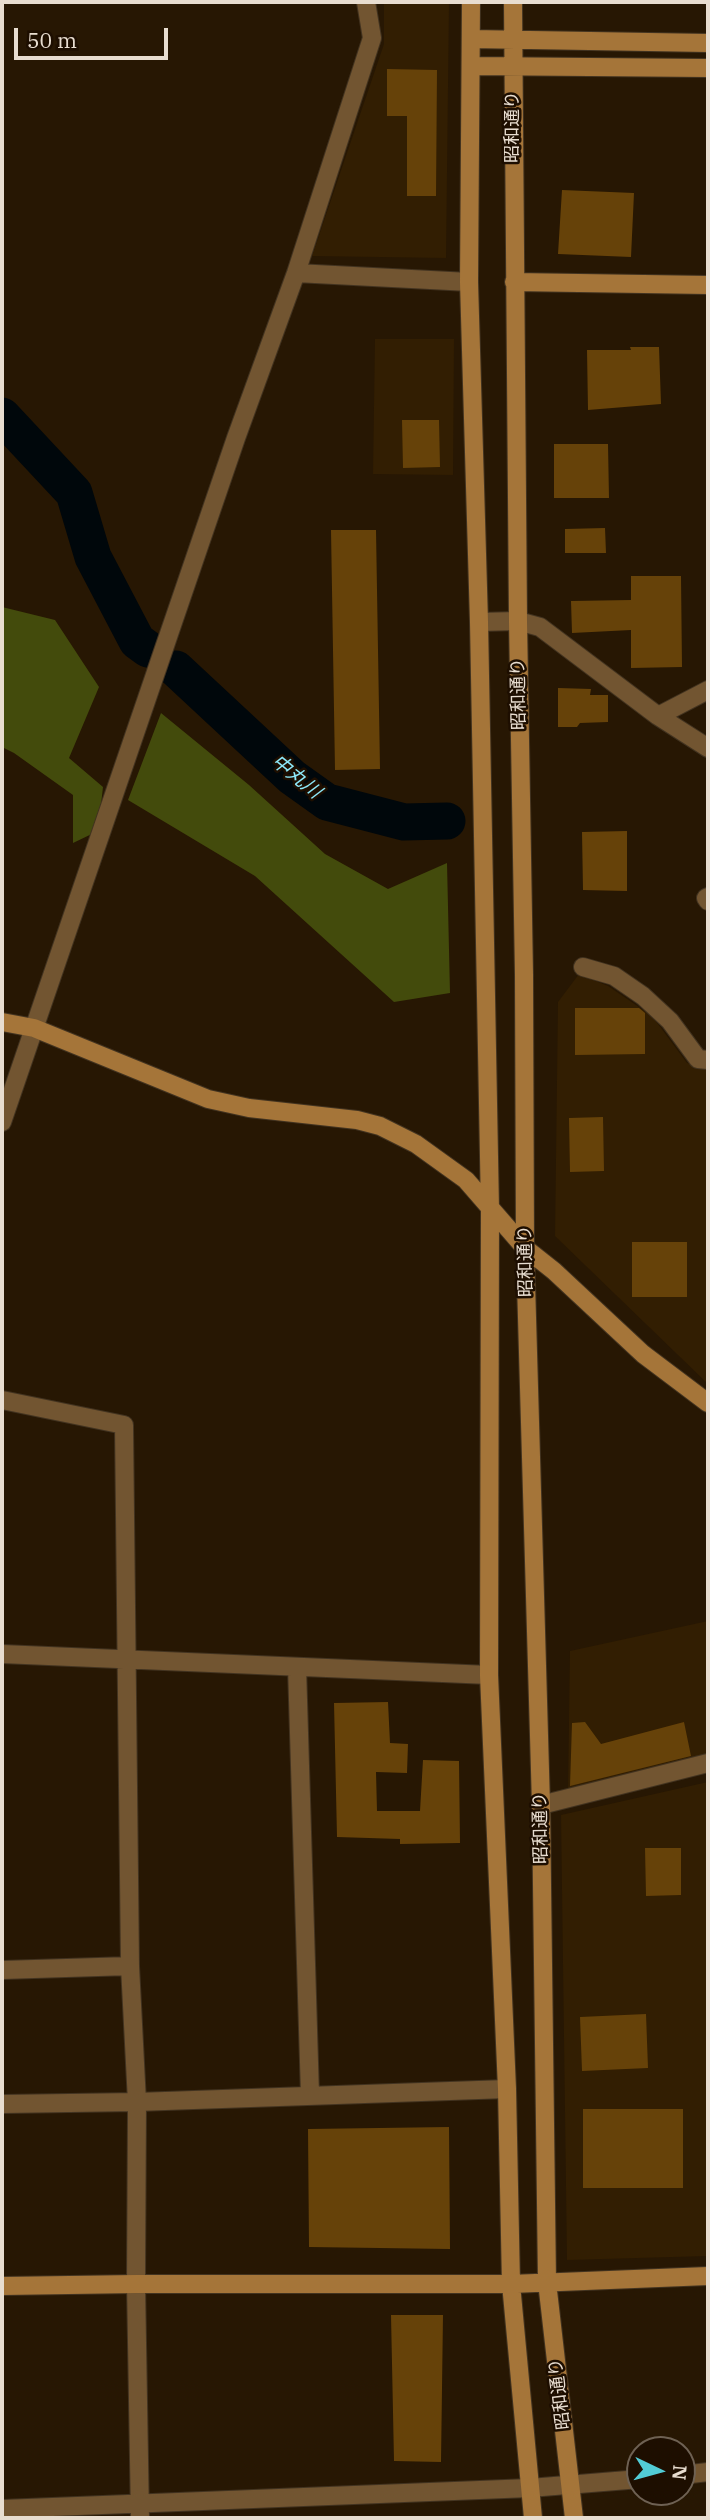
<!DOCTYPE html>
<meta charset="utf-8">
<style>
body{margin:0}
#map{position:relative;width:710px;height:2520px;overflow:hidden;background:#271703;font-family:"IBM Plex Serif",serif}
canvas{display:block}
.frame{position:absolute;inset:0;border:4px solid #e8ddd0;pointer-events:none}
.north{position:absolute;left:626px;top:2436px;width:70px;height:70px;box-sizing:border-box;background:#1d0e00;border:2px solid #6e6153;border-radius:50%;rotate:95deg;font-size:19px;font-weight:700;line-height:28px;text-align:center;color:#e8ddd0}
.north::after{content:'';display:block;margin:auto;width:24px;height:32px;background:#52ccd5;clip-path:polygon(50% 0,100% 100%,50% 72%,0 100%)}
.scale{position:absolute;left:14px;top:28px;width:154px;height:32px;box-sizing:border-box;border:4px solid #e8ddd0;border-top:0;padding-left:9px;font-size:21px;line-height:24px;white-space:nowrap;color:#e8ddd0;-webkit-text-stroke:5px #1d0e00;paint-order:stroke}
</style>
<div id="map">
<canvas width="710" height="2520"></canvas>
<div class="frame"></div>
<div class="north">N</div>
<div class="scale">50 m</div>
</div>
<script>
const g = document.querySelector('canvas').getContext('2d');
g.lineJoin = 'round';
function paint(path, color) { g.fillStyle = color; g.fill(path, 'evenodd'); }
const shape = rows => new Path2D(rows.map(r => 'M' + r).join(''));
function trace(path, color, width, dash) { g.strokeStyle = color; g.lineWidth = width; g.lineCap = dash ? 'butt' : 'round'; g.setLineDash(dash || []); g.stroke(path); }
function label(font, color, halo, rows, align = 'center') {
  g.font = font + ' "IBM Plex Serif","Noto Sans JP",serif'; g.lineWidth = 5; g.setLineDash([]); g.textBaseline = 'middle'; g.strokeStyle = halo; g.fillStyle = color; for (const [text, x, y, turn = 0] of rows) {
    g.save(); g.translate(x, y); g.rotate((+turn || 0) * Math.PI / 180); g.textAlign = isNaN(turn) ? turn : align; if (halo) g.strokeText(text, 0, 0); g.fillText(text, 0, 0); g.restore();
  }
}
const built = shape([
 [384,2,449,2,446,258,312,256,384,44],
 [375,339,454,339,453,475,373,474],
 [579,974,608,986,652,1016,687,1063,708,1065,708,1384,555,1236,558,1002],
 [708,1621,708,1756,568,1791,570,1651],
 [708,1782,708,2256,567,2260,561,1815]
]);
const forest = shape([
 [2,607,55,620,99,687,69,758,103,787,98,831,73,843,73,795,14,753,2,747],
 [161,713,249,785,325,854,388,889,447,863,450,993,394,1002,255,876,128,800]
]);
const river = shape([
 [2,416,74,493,93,557,137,641,148,649],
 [176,669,292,777,327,802,404,822,447,821]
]);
const building = shape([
 [387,69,437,70,436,196,407,196,407,116,387,116],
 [562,190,634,193,631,257,558,254],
 [630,347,659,347,661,404,588,410,587,350,631,350],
 [402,420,439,420,440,467,403,468],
 [554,444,608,444,609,498,554,498],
 [605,528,606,553,565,553,565,529],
 [331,530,376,530,380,769,335,770],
 [631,576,681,576,682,667,631,668,631,630,572,633,571,601,631,600],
 [558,688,591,689,590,695,608,695,608,722,580,723,577,727,558,727],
 [627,831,627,891,583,890,582,832],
 [575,1008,639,1008,645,1013,645,1054,575,1055],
 [603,1117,604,1171,570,1172,569,1118],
 [632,1242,687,1242,687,1297,632,1297],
 [388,1702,390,1743,408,1744,407,1773,376,1772,377,1811,420,1811,423,1760,459,1761,460,1843,400,1844,400,1839,337,1837,334,1703],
 [585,1722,601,1744,684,1722,691,1756,570,1786,572,1723],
 [645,1848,681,1848,681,1895,646,1896],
 [646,2014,648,2068,582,2071,580,2017],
 [583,2109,683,2109,683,2188,583,2188],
 [449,2127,450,2249,309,2247,308,2129],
 [391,2315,443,2315,441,2462,394,2461]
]);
const street = shape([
 [296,273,469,282],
 [479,622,518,621,540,627,658,716,708,748],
 [658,716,708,690],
 [708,897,706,898,708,901],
 [583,967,614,976,643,996,670,1021,698,1059,708,1060],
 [2,1122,236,438,296,273,372,38,366,2],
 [2,1400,124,1425,130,1966,137,2102,136,2284,140,2518],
 [2,1654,489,1675],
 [297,1667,310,2095],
 [541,1805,708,1763],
 [2,1970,130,1966],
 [2,2104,137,2102,507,2089],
 [682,2475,708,2472],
 [2,2509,530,2488,640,2479]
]);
const secondary = shape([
 [471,2,469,282,479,622,490,1210,489,1675,507,2089,511,2284,533,2518],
 [513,2,518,621,524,975,525,1248,541,1805,547,2282,574,2518],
 [471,39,708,43],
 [471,66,708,68],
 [514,282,708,285],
 [2,1022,34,1028,208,1099,249,1108,357,1120,380,1126,416,1144,466,1180,525,1248,554,1271,643,1354,708,1403],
 [2,2286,136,2284,511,2284,708,2276]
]);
const streetNames = [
 ["昭和通り",513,127,-90],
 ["昭和通り",519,694,-91],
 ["昭和通り",526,1261,-91],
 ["昭和通り",541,1828,-91],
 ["昭和通り",560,2394,-97]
];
const waterNames = [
 ["中丸川",296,777,39]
];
paint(built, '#321e02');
paint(forest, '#434b0c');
trace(river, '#00070b', 37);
paint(building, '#664209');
trace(street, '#423320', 20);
trace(secondary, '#423320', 20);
trace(street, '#725531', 18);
trace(secondary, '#a57539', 18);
label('18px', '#e8ddd0', '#1d0e00', streetNames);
label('italic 19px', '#8ee9fa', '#1d0e00', waterNames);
</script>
